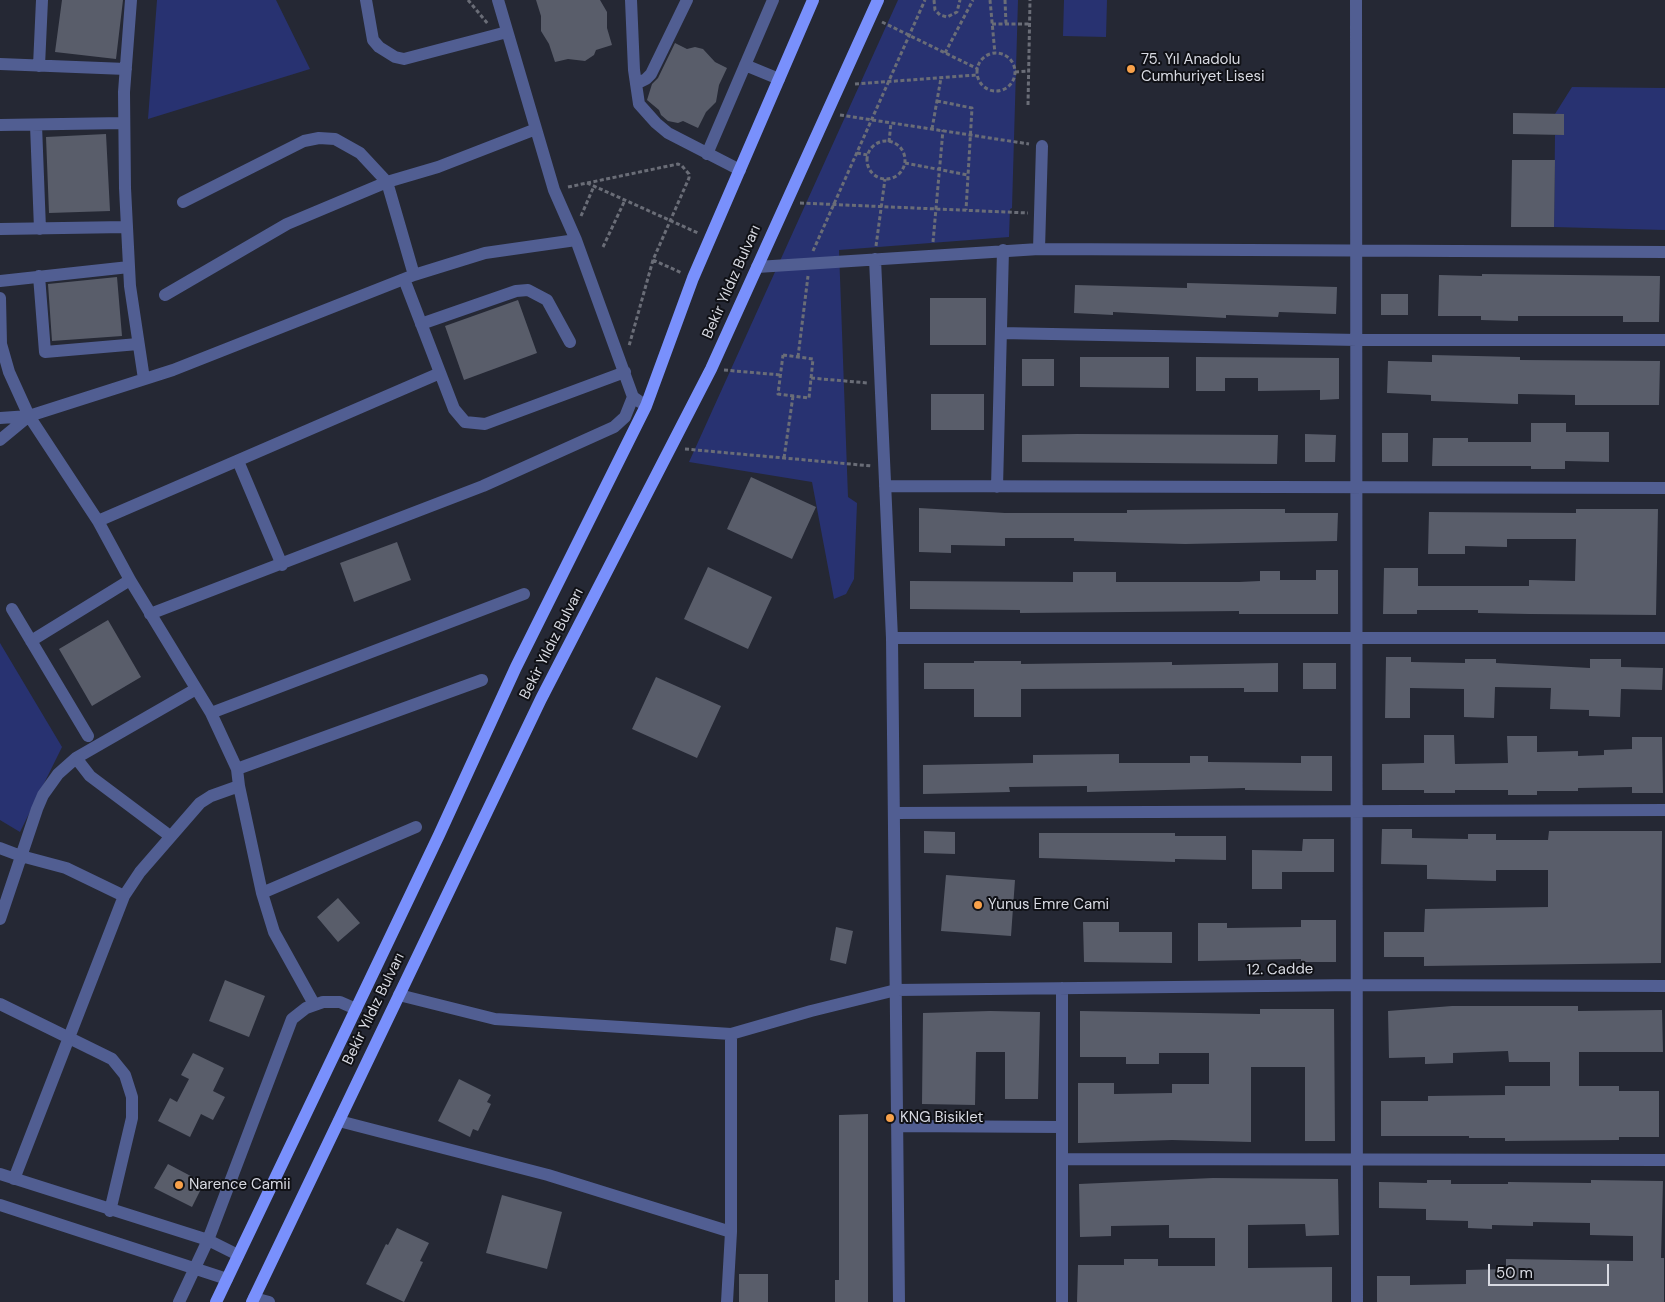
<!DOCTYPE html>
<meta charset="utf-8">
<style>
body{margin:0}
#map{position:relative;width:1665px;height:1302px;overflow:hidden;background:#252834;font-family:"DM Sans",sans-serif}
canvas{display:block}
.scale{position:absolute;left:1488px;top:1264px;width:121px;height:22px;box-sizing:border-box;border:2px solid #d8dae2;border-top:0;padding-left:6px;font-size:15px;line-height:18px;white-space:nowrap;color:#d8dae2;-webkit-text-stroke:4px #101116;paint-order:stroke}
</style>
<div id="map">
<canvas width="1665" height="1302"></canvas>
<div class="scale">50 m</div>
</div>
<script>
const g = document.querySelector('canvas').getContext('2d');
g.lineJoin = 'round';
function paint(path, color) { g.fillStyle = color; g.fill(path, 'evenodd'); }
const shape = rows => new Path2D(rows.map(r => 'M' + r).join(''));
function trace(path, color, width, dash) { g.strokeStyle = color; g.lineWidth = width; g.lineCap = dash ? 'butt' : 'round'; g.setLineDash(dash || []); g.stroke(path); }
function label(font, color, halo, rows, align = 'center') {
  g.font = font + ' "DM Sans",sans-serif'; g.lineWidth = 4; g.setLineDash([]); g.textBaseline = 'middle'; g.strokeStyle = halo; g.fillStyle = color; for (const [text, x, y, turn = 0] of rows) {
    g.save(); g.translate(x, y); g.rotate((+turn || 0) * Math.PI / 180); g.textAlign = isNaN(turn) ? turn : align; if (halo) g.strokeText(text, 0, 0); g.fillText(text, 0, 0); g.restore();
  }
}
const green = shape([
 [157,0,276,0,310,69,148,119],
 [898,0,1018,0,1012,208,1010,209,1009,237,839,250,848,497,857,503,854,579,846,594,834,599,812,482,689,462],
 [1064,0,1107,0,1106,37,1063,36],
 [1572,87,1665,88,1665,230,1554,227,1555,135,1564,135,1564,114,1555,114],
 [0,643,62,747,20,832,0,820]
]);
const building = shape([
 [62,0,123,0,116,59,55,52],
 [536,0,600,0,607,12,607,28,612,45,596,50,594,55,585,61,568,59,555,62,549,44,541,31,541,16],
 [675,43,687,49,695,47,703,49,715,62,727,68,719,85,716,102,706,112,698,128,683,121,678,123,668,121,661,115,659,110,647,100,652,84,658,78],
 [1513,113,1564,114,1564,135,1513,134],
 [106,134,110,211,49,213,46,137],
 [1512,160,1555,160,1554,227,1511,227],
 [1482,274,1660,276,1659,322,1623,322,1623,316,1518,316,1518,321,1481,320,1481,316,1438,316,1439,275,1482,276],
 [117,277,122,336,52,341,48,284],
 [1187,283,1337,287,1336,314,1279,312,1278,317,1226,315,1226,318,1113,312,1113,315,1074,313,1075,285,1187,288],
 [1381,294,1408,294,1408,315,1381,315],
 [930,298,986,298,986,345,930,345],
 [518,300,537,353,464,380,445,326],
 [1432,355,1520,357,1520,360,1660,361,1659,405,1575,405,1575,395,1518,394,1518,404,1431,401,1431,395,1387,393,1388,361,1432,362],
 [1080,357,1169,357,1169,388,1080,387],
 [1196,357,1339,358,1339,399,1320,400,1320,390,1258,391,1258,378,1225,378,1225,391,1196,391],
 [1022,359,1054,359,1054,386,1022,386],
 [931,394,984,394,984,430,931,430],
 [1531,423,1566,423,1566,432,1609,432,1609,462,1565,461,1565,469,1531,469,1531,466,1432,466,1433,438,1468,438,1468,442,1531,442],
 [1382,433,1408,433,1408,462,1382,462],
 [1077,434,1278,435,1277,464,1022,462,1022,435],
 [1305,434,1336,435,1335,462,1305,462],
 [751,477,816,507,792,559,727,529],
 [919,508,1005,513,1127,513,1127,510,1240,509,1285,509,1285,513,1338,513,1337,541,1185,544,1074,541,1074,538,1005,538,1005,546,951,545,951,553,919,552],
 [1576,509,1658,509,1656,615,1529,614,1478,613,1478,610,1417,610,1417,614,1383,614,1384,568,1418,568,1418,586,1529,586,1529,580,1575,581,1576,539,1507,539,1507,547,1465,546,1465,554,1428,554,1429,512,1576,513],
 [397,542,411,580,354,602,340,563],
 [708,567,772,597,748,649,684,619],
 [1316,570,1338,570,1338,614,1239,614,1239,611,1020,613,1020,610,910,609,910,581,1073,582,1073,572,1116,572,1116,582,1239,582,1260,581,1260,571,1280,571,1280,580,1316,580],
 [108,620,141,677,92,706,59,649],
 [1386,657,1411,657,1411,662,1465,663,1465,659,1496,659,1496,663,1590,668,1590,659,1621,659,1621,667,1663,668,1662,690,1621,689,1620,717,1589,716,1589,710,1550,709,1551,688,1495,687,1494,718,1464,717,1464,689,1410,688,1410,718,1385,718],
 [974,661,1021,661,1021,664,1172,662,1172,665,1278,663,1278,692,1244,692,1244,688,1021,689,1021,717,974,717,974,689,924,689,924,663,974,663],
 [1303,663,1336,663,1336,689,1303,689],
 [656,677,721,706,697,758,632,729],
 [1424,735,1454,735,1455,764,1508,763,1507,736,1537,736,1537,752,1578,751,1578,756,1604,755,1604,750,1632,749,1632,737,1662,737,1663,793,1632,793,1632,787,1578,788,1578,791,1537,791,1537,795,1508,795,1508,790,1455,790,1455,793,1424,793,1424,790,1382,790,1382,764,1424,763],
 [1119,754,1119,763,1190,763,1190,756,1208,756,1208,762,1301,763,1301,756,1332,756,1332,791,1245,790,1245,788,1087,792,1087,786,1009,787,1010,792,923,794,923,765,1033,763,1033,755],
 [1382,829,1412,829,1412,838,1468,839,1468,834,1496,834,1496,840,1548,840,1549,831,1662,831,1661,963,1424,966,1424,957,1384,957,1384,932,1424,932,1425,909,1548,907,1548,870,1496,870,1496,881,1427,879,1427,865,1381,864],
 [924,831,955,832,955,854,924,853],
 [1039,833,1175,833,1175,836,1226,836,1226,860,1175,859,1175,862,1039,858],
 [1303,839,1334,839,1334,872,1282,872,1282,889,1252,889,1252,850,1302,851],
 [946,875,1015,880,1011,936,941,931],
 [338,898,360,923,338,942,317,917],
 [1301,920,1336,920,1336,962,1301,962,1301,959,1198,961,1198,923,1227,923,1227,928,1301,927],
 [1083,922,1119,922,1119,932,1172,932,1172,963,1084,962],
 [836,927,853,931,846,964,830,960],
 [225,980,265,996,249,1037,209,1021],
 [1452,1006,1578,1006,1578,1011,1662,1010,1663,1052,1579,1052,1579,1086,1619,1086,1619,1091,1659,1091,1659,1137,1619,1137,1619,1140,1505,1141,1505,1138,1469,1138,1469,1136,1381,1136,1381,1101,1428,1101,1428,1096,1505,1095,1505,1086,1550,1086,1550,1062,1509,1062,1508,1051,1453,1053,1453,1063,1425,1064,1425,1057,1389,1058,1388,1011],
 [1260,1009,1334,1009,1335,1141,1305,1141,1305,1067,1251,1067,1251,1142,1172,1140,1078,1143,1078,1083,1114,1083,1114,1094,1172,1093,1172,1084,1209,1084,1209,1053,1159,1053,1159,1064,1126,1064,1126,1057,1080,1057,1080,1011,1260,1014],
 [990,1011,1040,1012,1038,1099,1005,1099,1005,1052,976,1052,975,1105,922,1104,923,1013],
 [193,1053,224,1068,213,1091,225,1097,213,1120,201,1114,190,1137,158,1121,170,1098,177,1102,189,1079,181,1075],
 [459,1079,491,1095,487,1102,491,1104,478,1131,473,1129,470,1137,438,1121],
 [868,1114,868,1302,835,1302,835,1280,839,1280,839,1115],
 [168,1164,204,1183,192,1207,154,1188],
 [1213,1178,1338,1179,1339,1235,1306,1236,1305,1224,1248,1225,1248,1268,1332,1267,1332,1302,1077,1302,1078,1265,1124,1265,1124,1259,1158,1259,1158,1266,1215,1266,1215,1238,1169,1238,1169,1225,1111,1226,1111,1236,1080,1237,1079,1184],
 [1427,1180,1451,1180,1451,1184,1508,1184,1508,1182,1591,1183,1591,1180,1663,1181,1661,1258,1664,1258,1664,1302,1377,1302,1377,1276,1410,1276,1410,1285,1466,1284,1466,1270,1506,1269,1506,1259,1633,1261,1633,1236,1590,1235,1590,1223,1533,1222,1533,1226,1492,1225,1492,1229,1468,1228,1468,1221,1426,1220,1426,1209,1379,1208,1379,1182,1427,1183],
 [502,1195,562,1212,547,1269,486,1253],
 [397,1228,429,1243,420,1261,423,1262,404,1302,366,1284,386,1244,388,1245],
 [739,1274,768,1274,768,1302,739,1302]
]);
const path = shape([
 [468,0,488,24],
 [934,0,935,10,940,15,947,17,957,12,960,0],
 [990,0,995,54],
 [1005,0,1006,24],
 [882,22,978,69],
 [992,24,1030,24],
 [945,53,973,0],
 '977 72a19 19 0 1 1 38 0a19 19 0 1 1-38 0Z',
 [1015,72,1029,71],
 [855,84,977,75],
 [937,101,972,108,966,210],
 [1028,105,1030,0],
 [840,115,1029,144],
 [932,129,941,78],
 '867 160a19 19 0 1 1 38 0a19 19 0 1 1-38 0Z',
 [889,142,891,123],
 [857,153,868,155],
 [905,163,968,175],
 [587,183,698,233],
 [568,187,678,164,682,166,689,174,689,178,653,260,629,346],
 [800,203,1028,213],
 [581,216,594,186],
 [933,242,943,130],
 [876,246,885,179],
 [603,247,625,200],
 [813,251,925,0],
 [653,260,682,273],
 [783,355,813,359,809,398,778,394,783,355],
 [798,357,808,276],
 [724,370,781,375],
 [811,378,868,383],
 [685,449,872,466],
 [784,458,793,396]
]);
const minor = shape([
 [131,0,124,92,125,188,130,286,144,379],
 [366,0,373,40,379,47,395,57,404,59,507,32],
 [498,0,554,190,576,240,633,397,640,402],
 [631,0,634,70,639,104,656,123,668,133,740,170],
 [1356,0,1357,1302],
 [0,64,126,69],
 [745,65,779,79],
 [39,66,42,0],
 [636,84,646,79,651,74,687,0],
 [0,125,124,123],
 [36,125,40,229],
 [707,154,773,0],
 [183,202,304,141,319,138,335,139,360,153,387,182,414,275],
 [0,229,126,227],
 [1039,249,1042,146],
 [875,259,892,638,899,1302],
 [757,267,1039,249,1665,252],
 [39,276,45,352,138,344],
 [404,279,454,409,465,422,485,424,625,372],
 [0,281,129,267],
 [165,295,287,224,387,182,438,167,536,129],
 [0,298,1,344,9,372,29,416,98,521,130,580,211,713,237,769,239,786,262,893,274,932,314,1004],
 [421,324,516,291,528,290,547,300,570,342],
 [1001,333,1357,340,1665,340],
 [0,418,29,416,173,370,414,275,485,253,576,240],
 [0,440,29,416],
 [238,461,282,565],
 [885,486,1665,488],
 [997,487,1003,250],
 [98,521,440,373],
 [12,609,88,736],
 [150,614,483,486,614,427,625,417,633,397],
 [892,638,1665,638],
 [31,641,130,580],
 [211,713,524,594],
 [76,758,90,776,170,836],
 [237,769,482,680],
 [894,813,1665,810],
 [0,848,21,856,66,868,124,896],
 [262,893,416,827],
 [0,919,37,809,43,795,58,774,76,758,196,689],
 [399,995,495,1019,731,1034],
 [0,1004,112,1059,125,1075,132,1097,132,1118,110,1211],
 [339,1121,548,1175,731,1232,731,1034,811,1011,896,990,1358,985,1665,986],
 [897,1126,1062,1127],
 [1062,1159,1665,1160],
 [0,1174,208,1240,238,1255],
 [14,1179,124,896,140,872,200,803,211,796,239,786],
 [0,1205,227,1279],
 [254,1298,269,1302],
 [179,1302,208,1240,292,1019,306,1008,323,1002,340,1002,356,1009],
 [727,1302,731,1232],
 [1062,1302,1062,988]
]);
const major = shape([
 [216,1302,439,835,516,667,646,406,693,278,813,0],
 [252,1302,541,699,711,369,878,0]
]);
const markers = [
 [1131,69,5,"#f8a14a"],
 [978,905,5,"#f8a14a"],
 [890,1118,5,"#f8a14a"],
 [179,1185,5,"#f8a14a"]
];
const poiNames = [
 ["75. Yıl Anadolu",1141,60],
 ["Cumhuriyet Lisesi",1141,77],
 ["Yunus Emre Cami",988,905],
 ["KNG Bisiklet",900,1118],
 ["Narence Camii",189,1185]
];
const streetNames = [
 ["Bekir Yıldız Bulvarı",732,282,-66],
 ["Bekir Yıldız Bulvarı",552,644,-63],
 ["12. Cadde",1280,970,-1],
 ["Bekir Yıldız Bulvarı",374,1009,-64]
];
paint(green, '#283271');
paint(building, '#595d6a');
trace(path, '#6a6d77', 3, [4, 2.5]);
trace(minor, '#515e92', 12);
trace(major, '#7990fc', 12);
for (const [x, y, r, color] of markers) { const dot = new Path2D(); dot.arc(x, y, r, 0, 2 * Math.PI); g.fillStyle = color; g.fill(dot); trace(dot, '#101116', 2); }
label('15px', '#d8dae2', '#101116', poiNames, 'left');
label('15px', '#d8dae2', '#101116', streetNames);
</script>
